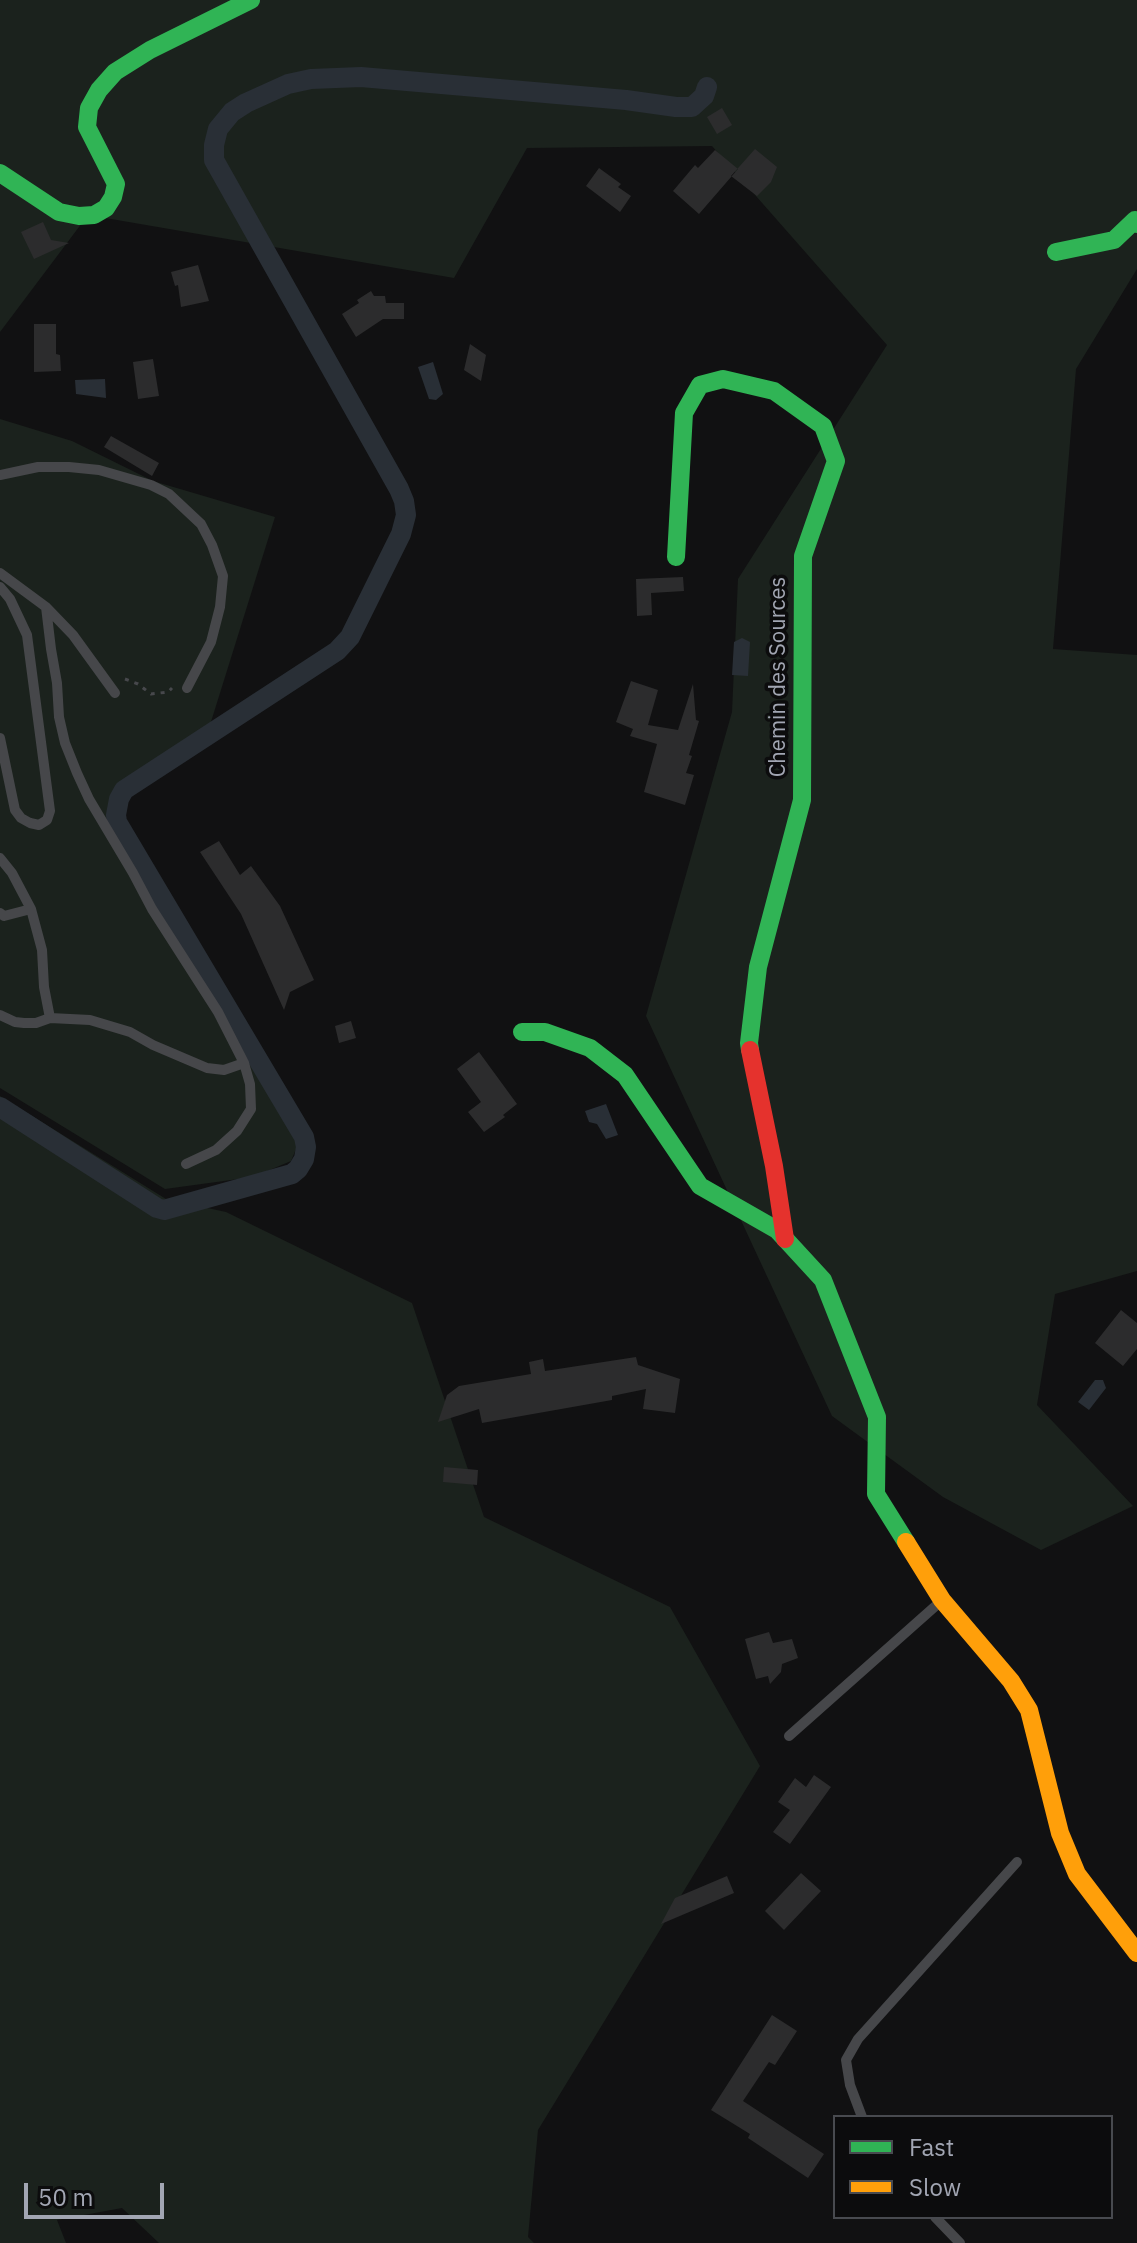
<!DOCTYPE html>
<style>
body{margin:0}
#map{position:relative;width:1137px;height:2243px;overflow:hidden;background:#111112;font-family:"IBM Plex Sans",sans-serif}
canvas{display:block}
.legend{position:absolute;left:833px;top:2115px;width:280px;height:104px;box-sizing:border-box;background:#0c0c0d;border:2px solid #484a4f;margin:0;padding:10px 14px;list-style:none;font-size:24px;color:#a2a6b3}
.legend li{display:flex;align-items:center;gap:16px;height:40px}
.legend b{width:40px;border:2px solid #484a4f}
.scale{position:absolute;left:24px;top:2183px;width:140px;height:36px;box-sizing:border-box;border:4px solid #a2a6b3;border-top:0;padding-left:10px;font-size:24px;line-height:28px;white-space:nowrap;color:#a2a6b3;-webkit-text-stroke:6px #0c0c0d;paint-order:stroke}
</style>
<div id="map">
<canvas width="1137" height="2243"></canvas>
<ul class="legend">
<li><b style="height:10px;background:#30b455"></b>Fast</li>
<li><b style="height:10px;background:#ff9f0a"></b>Slow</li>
</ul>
<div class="scale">50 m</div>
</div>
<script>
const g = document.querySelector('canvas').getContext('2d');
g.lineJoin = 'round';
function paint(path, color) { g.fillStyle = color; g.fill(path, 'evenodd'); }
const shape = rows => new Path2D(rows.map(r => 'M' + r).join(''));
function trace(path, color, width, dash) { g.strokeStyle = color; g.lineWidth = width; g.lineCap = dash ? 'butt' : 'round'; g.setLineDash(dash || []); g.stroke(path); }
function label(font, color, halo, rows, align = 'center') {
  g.font = font + ' "IBM Plex Sans",sans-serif'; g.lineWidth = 7; g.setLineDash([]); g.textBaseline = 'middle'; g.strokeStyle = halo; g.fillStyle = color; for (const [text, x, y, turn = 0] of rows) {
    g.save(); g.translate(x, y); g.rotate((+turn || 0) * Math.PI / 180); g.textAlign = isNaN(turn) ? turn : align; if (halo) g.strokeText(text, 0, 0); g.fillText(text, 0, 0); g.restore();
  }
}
const green = shape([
 [0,0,1137,0,1137,269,1076,369,1053,649,1137,655,1137,1271,1055,1294,1037,1405,1133,1506,1041,1550,943,1497,832,1416,646,1016,732,712,738,579,887,345,712,146,527,148,454,278,88,215,0,332],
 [0,419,72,441,153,481,275,517,210,725,121,786,114,795,108,819,283,1109,299,1142,291,1161,253,1177,165,1189,0,1088],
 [0,1096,166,1199,226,1212,412,1303,484,1517,670,1607,760,1766,538,2130,528,2237,534,2243,159,2243,122,2208,57,2220,66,2243,0,2243]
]);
const water = shape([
 [433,362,443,394,436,400,429,399,418,367],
 [105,379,106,398,76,394,75,380],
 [742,638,750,642,748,676,732,675,734,642],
 [606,1104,618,1135,606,1139,597,1124,589,1122,585,1111],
 [1095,1380,1103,1380,1106,1388,1089,1410,1078,1402]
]);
const canal = shape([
 [0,1107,157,1208,164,1210,292,1174,298,1169,304,1159,306,1147,304,1137,117,822,116,815,119,799,124,790,337,651,350,637,401,534,406,515,404,501,399,489,214,160,214,145,218,129,232,112,246,103,288,84,311,79,361,77,626,100,676,107,692,107,704,96,707,87]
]);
const building = shape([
 [722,108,732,125,717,134,707,117],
 [755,149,777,167,771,182,757,196,731,176],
 [715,150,738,169,699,214,673,191,695,165,698,168],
 [599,168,621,184,618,187,631,196,620,212,586,186],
 [43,222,51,240,69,243,34,259,21,232],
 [198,265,209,301,181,307,178,285,175,286,171,272],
 [371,291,374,296,385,296,386,303,404,303,404,319,383,319,356,337,342,314,359,303,357,300],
 [34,324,56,324,56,354,60,355,61,371,34,372],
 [470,344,486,355,481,381,464,370],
 [153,359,159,396,138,399,133,362],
 [111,436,159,463,152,476,104,447],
 [683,577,684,591,651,593,652,615,637,616,636,579],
 [631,681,658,690,648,725,678,730,693,684,696,720,699,721,689,755,692,756,686,773,694,775,685,805,644,792,657,744,630,736,633,729,616,722],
 [219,841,240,875,251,866,280,906,314,980,290,992,284,1010,241,914,200,852],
 [351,1021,356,1038,339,1043,335,1026],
 [479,1052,517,1104,503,1115,505,1117,484,1132,468,1112,481,1102,457,1069],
 [1121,1310,1137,1323,1137,1349,1123,1366,1095,1343],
 [636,1357,638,1365,680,1379,675,1413,643,1409,646,1389,612,1396,612,1400,482,1423,479,1409,438,1422,447,1395,459,1386,531,1374,529,1362,543,1359,545,1371],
 [444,1467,478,1470,477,1485,443,1482],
 [769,1632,773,1643,792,1639,798,1658,782,1664,781,1672,770,1684,768,1676,756,1679,745,1639],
 [814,1775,831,1787,790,1844,773,1832,790,1810,778,1802,795,1778,806,1787],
 [801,1873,821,1891,784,1930,765,1911],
 [727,1876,734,1893,661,1924,675,1898],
 [772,2015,797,2031,775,2065,769,2062,743,2101,824,2154,808,2178,748,2138,750,2134,711,2110]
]);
const path = shape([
 [125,679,138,684,151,694,168,692,172,688]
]);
const lane = shape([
 [0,475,38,467,69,467,99,470,151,485,169,494,201,524,212,545,223,576,220,607,211,642,187,688],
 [0,573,46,607,73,635,115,693],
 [0,587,10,599,27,635,50,811,47,820,39,825,30,823,21,818,15,810,0,738],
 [46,607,51,649,57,683,59,717,65,743,77,773,89,799,133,873,152,909,218,1012,244,1063,250,1084,251,1109,237,1131,216,1150,186,1164],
 [0,858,12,873,31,909,42,950,44,987,50,1018],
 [0,913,4,916,31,909],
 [0,1015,15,1022,24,1023,36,1023,50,1018,90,1020,130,1032,153,1045,207,1068,224,1070,244,1063],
 [789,1736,940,1602],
 [862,2117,850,2085,846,2060,858,2039,1017,1862],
 [935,2217,960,2243]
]);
const fast = shape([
 [0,173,59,212,79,216,94,215,106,208,113,197,116,184,87,127,89,108,99,90,115,72,150,50,251,0],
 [1056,252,1114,240,1135,220,1137,224],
 [676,557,684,413,700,385,723,379,774,391,823,426,836,461,803,556,802,800,758,967,749,1043,750,1050],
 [522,1032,545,1032,590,1048,625,1075,700,1186,777,1230,823,1280,877,1417,876,1494,906,1542]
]);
const slow = shape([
 [906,1542,942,1600,1011,1681,1029,1710,1060,1833,1077,1874,1137,1953]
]);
const jam = shape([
 [750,1050,774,1166,785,1239]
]);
const streetNames = [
 ["Chemin des Sources",779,677,-90]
];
paint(green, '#1b221d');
paint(water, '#292f36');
trace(canal, '#292f36', 20);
paint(building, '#2c2c2d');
trace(path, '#47484c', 3, [4, 6]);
trace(lane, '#46474a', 10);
trace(fast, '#30b455', 18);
trace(slow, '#ff9f0a', 18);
trace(jam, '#e5322d', 18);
label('22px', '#a2a6b3', '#0c0c0d', streetNames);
</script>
